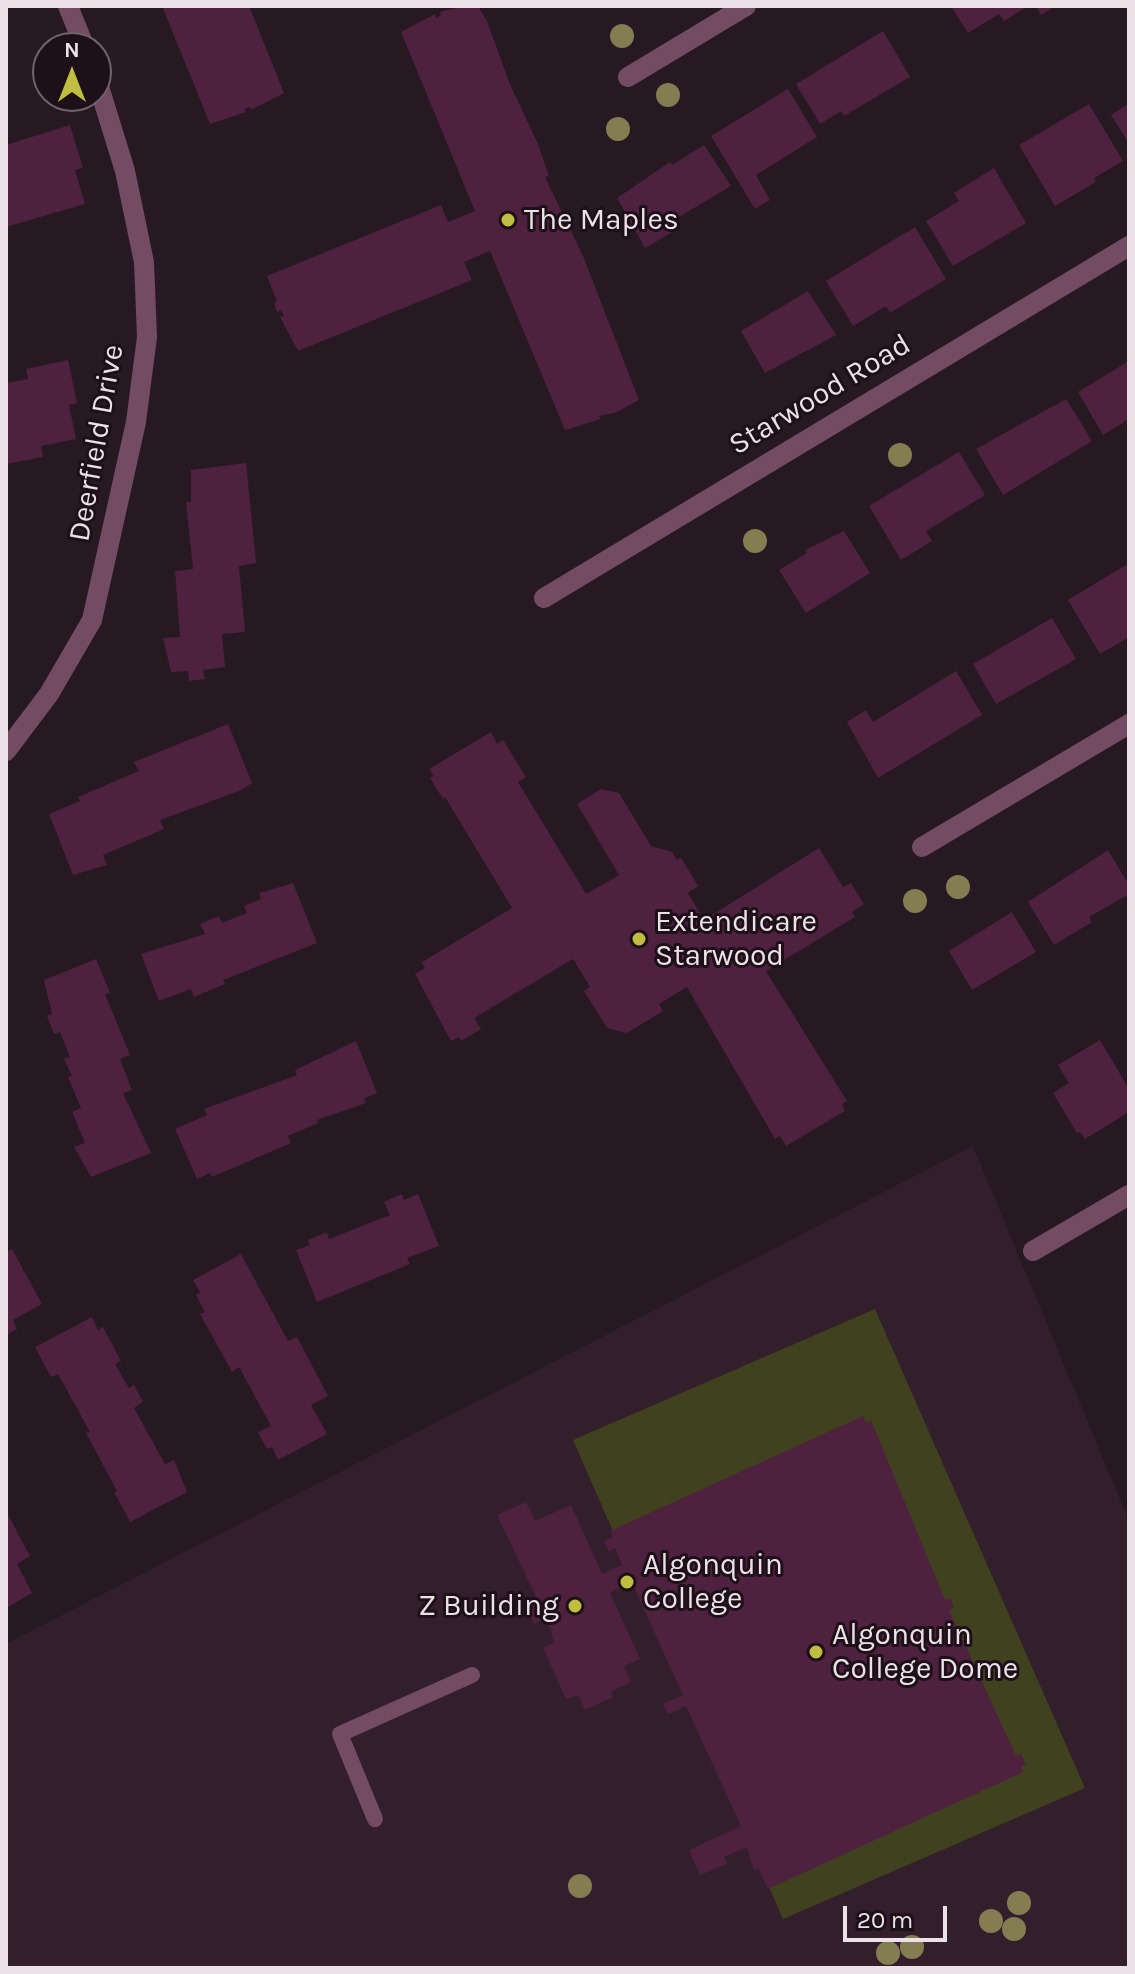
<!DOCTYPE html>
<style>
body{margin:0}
#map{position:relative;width:1135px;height:1974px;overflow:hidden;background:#271921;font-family:Karla,sans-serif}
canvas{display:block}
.frame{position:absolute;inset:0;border:8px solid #ebe1e6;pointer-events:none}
.north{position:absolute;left:32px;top:32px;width:80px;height:80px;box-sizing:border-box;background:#1e1018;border:2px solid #70646a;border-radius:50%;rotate:0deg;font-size:22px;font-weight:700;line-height:32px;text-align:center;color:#ebe1e6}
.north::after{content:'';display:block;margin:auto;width:28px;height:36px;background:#bfbe41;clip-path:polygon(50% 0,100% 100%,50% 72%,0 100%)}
.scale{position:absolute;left:843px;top:1906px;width:104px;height:36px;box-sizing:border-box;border:4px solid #ebe1e6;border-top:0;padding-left:10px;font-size:24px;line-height:28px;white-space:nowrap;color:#ebe1e6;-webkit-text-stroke:6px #1e1018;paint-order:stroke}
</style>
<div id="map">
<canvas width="1135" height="1974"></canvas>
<div class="frame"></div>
<div class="north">N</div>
<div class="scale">20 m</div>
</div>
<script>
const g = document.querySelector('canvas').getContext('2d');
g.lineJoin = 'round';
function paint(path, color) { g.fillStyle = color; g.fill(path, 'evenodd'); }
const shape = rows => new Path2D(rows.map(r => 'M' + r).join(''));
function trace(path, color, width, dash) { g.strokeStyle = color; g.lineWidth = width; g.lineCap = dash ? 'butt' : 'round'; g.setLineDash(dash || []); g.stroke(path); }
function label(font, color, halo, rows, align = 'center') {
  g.font = font + ' Karla,sans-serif'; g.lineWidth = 6; g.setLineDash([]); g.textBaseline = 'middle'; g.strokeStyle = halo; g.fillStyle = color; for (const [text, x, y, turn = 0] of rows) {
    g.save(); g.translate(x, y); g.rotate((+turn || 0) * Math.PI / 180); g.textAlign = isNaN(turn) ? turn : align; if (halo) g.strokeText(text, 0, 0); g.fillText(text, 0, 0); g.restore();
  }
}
const built = shape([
 [973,1146,1129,1521,1129,1968,6,1968,6,1644]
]);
const green = shape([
 [875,1309,1085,1788,783,1919,573,1440]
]);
const building = shape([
 [162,6,249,6,284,93,251,110,250,107,244,109,246,112,210,124],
 [464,6,478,6,487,21,509,82,538,144,549,176,545,177,583,256,639,400,615,413,599,416,601,419,565,430,490,251,464,262,472,280,298,351,280,317,284,316,281,310,277,312,274,303,277,301,267,276,441,205,448,222,475,211,401,32,435,14,436,18,441,15,440,12],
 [951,6,1028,6,1004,21,999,14,968,33],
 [1036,6,1056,6,1041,15],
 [883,31,910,77,844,116,841,111,820,124,796,84],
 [788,89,817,137,756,175,770,200,755,209,711,136],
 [1089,104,1123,161,1094,178,1096,182,1055,206,1019,145],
 [1129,104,1129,144,1111,115],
 [70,125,83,168,75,170,85,204,6,227,6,145],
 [704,145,731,186,669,223,674,231,645,248,617,198,670,162,672,165],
 [994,168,1026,223,953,266,926,221,959,201,954,193],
 [915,227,946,279,890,313,886,306,853,326,826,281],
 [808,291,836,335,765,373,741,331],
 [68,360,77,403,69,405,76,439,41,446,43,457,6,464,6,383,28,379,26,369],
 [1129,361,1129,419,1103,435,1078,392],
 [1066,399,1092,441,1003,495,976,449],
 [959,452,985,495,926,531,932,541,901,560,869,506],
 [246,463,256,563,239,566,245,632,222,634,225,667,203,670,205,679,189,681,188,671,171,672,163,638,180,637,175,571,193,569,186,502,191,502,191,470],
 [844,531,870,573,806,613,779,570,807,553,805,550],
 [1129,563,1129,637,1100,654,1068,600],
 [1052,618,1076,659,996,704,973,664],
 [956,671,982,715,878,778,847,722,866,710,873,722],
 [228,724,252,783,239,791,160,820,164,829,103,855,107,865,73,875,49,814,80,801,78,797,139,771,134,762],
 [491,732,497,744,503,740,526,777,518,782,586,894,619,875,577,804,601,789,619,793,651,846,672,852,677,860,681,858,698,886,688,893,704,920,819,848,843,887,851,883,864,904,852,912,855,917,766,971,847,1101,842,1104,845,1111,786,1146,780,1136,775,1139,687,987,659,1004,663,1011,627,1033,607,1028,584,991,590,987,573,959,474,1018,481,1029,461,1041,459,1037,451,1041,415,974,425,968,422,962,512,908,445,797,443,799,430,778,434,776,429,769],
 [1108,850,1129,885,1129,894,1089,917,1092,922,1054,945,1028,902],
 [293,883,317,943,223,980,225,984,194,997,191,989,159,1001,141,954,205,934,200,924,219,916,222,923,247,913,244,906,261,899,259,893],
 [1012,912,1036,952,972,990,949,951],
 [96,959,110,993,105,994,130,1055,120,1059,132,1090,123,1093,151,1153,91,1177,74,1147,85,1143,72,1112,81,1108,68,1077,72,1076,64,1059,70,1057,60,1032,54,1034,47,1016,52,1014,44,980],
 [1100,1040,1129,1089,1129,1112,1085,1139,1080,1132,1077,1133,1053,1093,1069,1083,1058,1065],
 [356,1041,377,1093,364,1098,366,1103,317,1120,318,1123,288,1136,291,1143,212,1177,210,1173,197,1179,175,1129,207,1115,204,1109,297,1075,295,1070],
 [402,1194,404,1200,418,1194,439,1246,407,1258,410,1264,317,1302,296,1250,310,1245,308,1240,327,1232,329,1239,390,1215,384,1202],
 [12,1249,42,1304,13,1320,17,1329,6,1335,6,1252],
 [241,1254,288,1341,297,1337,328,1396,311,1405,327,1434,278,1460,272,1447,267,1449,258,1432,271,1426,239,1367,232,1372,200,1314,205,1312,196,1295,200,1292,193,1280],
 [92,1317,98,1330,103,1327,121,1361,115,1364,129,1388,134,1385,143,1402,134,1408,165,1464,174,1460,187,1492,130,1522,114,1492,117,1491,86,1433,90,1432,58,1374,51,1377,35,1347],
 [863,1416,866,1423,871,1420,945,1600,950,1598,954,1608,949,1610,1016,1756,1021,1754,1026,1764,1021,1767,1023,1772,768,1889,758,1868,754,1871,747,1847,724,1857,727,1864,700,1875,689,1850,741,1826,686,1706,668,1714,663,1704,683,1695,632,1583,610,1593,640,1659,624,1666,631,1682,610,1692,613,1697,585,1710,578,1695,566,1699,543,1648,554,1643,550,1628,546,1619,534,1624,527,1609,539,1603,497,1515,526,1502,535,1521,571,1505,602,1574,622,1565,615,1548,609,1551,604,1541,613,1537,610,1531],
 [6,1511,30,1556,17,1564,32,1593,6,1608]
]);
const service = shape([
 [375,1819,340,1734,472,1675]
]);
const minor = shape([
 [68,6,85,48],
 [628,77,746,6],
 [544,598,1129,246],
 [6,751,49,694,92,620,136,422,147,337,144,262,125,171,96,77],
 [922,847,1129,724],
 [1033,1251,1129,1195]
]);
const trees = [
 [622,36],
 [668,95],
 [618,129],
 [900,455],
 [755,541],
 [958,887],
 [915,901],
 [580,1886],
 [1019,1903],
 [991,1921],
 [1014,1929],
 [912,1947],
 [888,1953]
];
const markers = [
 [508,220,8,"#bfbe41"],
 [639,939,8,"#bfbe41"],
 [627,1582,8,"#bfbe41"],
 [575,1606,8,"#bfbe41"],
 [816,1652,8,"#bfbe41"]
];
const poiNames = [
 ["The Maples",524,220],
 ["Extendicare",655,922],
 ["Starwood",655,956],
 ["Algonquin",643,1565],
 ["College",643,1599],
 ["Z Building",559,1606,"right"],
 ["Algonquin",832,1635],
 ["College Dome",832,1669]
];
const streetNames = [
 ["Starwood Road",820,395,-31],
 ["Deerfield Drive",97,443,-80]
];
paint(built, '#331f2b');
paint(green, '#40411f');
paint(building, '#4e213e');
trace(service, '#734b62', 16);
trace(minor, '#734b62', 20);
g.fillStyle = '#837d51';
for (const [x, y] of trees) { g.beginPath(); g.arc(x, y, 12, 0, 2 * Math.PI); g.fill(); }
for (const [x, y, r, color] of markers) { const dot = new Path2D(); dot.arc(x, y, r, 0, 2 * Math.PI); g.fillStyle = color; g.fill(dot); trace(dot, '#1e1018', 3); }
label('30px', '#ebe1e6', '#1e1018', poiNames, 'left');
label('30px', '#ebe1e6', '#1e1018', streetNames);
</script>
